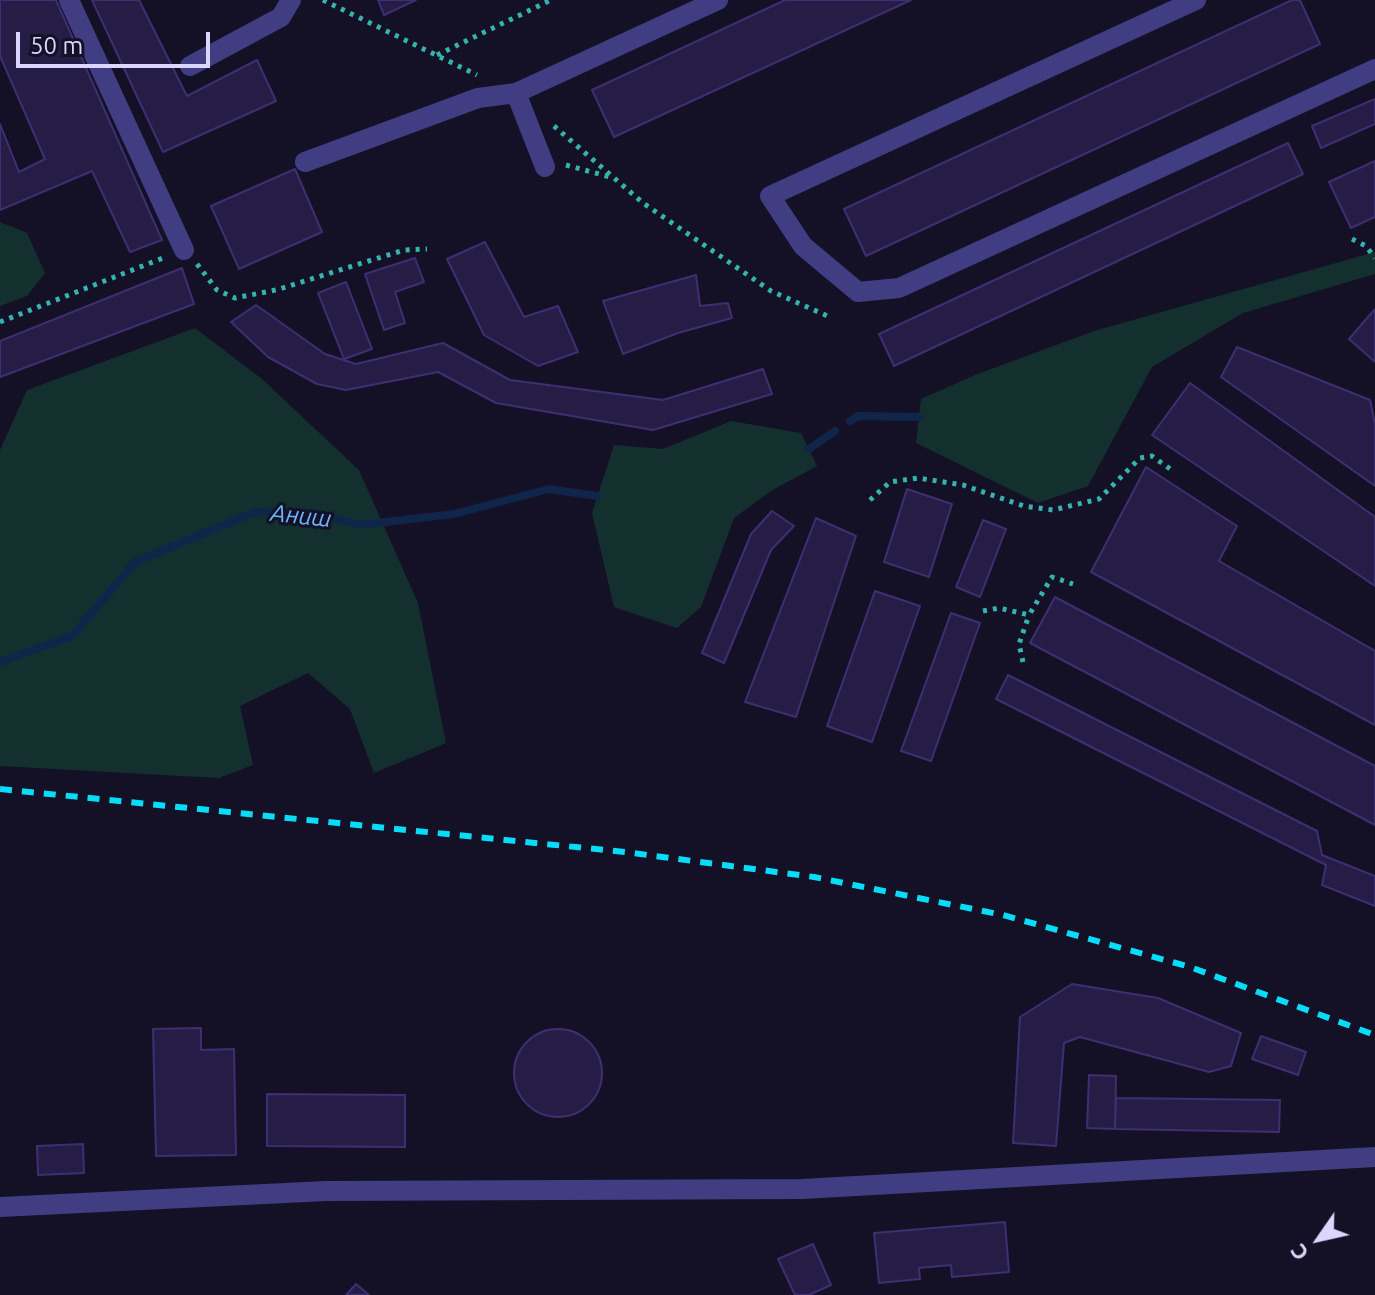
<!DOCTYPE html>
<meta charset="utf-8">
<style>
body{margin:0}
#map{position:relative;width:1375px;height:1295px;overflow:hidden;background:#141026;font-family:Ubuntu,sans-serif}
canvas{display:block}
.north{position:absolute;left:1279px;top:1199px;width:80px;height:80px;-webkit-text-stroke:6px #141026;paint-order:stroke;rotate:236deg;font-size:22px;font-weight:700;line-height:32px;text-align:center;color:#dbd6fe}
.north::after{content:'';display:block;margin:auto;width:28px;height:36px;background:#dbd6fe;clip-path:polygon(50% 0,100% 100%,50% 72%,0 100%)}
.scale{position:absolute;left:16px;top:32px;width:194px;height:36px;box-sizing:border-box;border:4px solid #dbd6fe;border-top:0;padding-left:10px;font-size:24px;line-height:28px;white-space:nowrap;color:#dbd6fe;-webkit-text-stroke:6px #141026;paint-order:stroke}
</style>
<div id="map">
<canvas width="1375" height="1295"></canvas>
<div class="north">С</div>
<div class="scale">50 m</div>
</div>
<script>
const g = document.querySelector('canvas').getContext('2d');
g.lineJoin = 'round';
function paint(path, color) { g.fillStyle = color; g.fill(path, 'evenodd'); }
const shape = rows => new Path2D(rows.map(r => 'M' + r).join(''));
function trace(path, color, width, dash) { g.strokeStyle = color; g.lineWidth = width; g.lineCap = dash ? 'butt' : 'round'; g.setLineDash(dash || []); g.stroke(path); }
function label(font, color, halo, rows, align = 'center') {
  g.font = font + ' Ubuntu,sans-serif'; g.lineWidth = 6; g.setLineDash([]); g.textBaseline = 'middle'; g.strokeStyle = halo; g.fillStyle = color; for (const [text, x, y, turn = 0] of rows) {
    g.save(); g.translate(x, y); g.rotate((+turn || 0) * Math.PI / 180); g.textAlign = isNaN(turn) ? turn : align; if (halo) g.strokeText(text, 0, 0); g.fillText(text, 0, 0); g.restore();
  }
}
const green = shape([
 [0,222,27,233,45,273,27,296,0,306],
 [1375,252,1375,274,1243,313,1152,367,1088,486,1038,503,916,443,921,399,975,375,1094,331],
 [195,328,262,379,359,470,418,603,446,743,374,773,350,709,308,673,240,706,253,765,219,778,0,766,0,450,27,390],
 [731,421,801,433,817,466,771,491,734,518,701,607,677,628,614,607,592,513,614,445,663,449]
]);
const stream = shape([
 [850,421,858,416,919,417],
 [809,449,835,431],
 [0,662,72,636,135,562,255,512,315,513,360,525,454,514,549,489,597,496]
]);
const building = shape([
 [0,0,56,0,162,240,130,252,92,171,0,210,0,124,19,172,45,159,0,56,0,0],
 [92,0,139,0,187,96,257,60,276,101,163,152,92,0],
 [378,0,416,0,384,15,378,0],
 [785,0,911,0,614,137,592,90,785,0],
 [1292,0,1300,0,1320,44,866,256,844,209,1292,0],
 [1375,99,1375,124,1321,148,1312,126,1375,99],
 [1288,143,1303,174,894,366,879,334,1288,143],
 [1375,161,1375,217,1351,228,1329,182,1375,161],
 [295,169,322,232,239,269,211,206,295,169],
 [485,242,524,317,558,306,578,352,538,366,484,335,447,259,485,242],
 [415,258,424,282,395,292,405,323,384,330,365,274,415,258],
 [182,268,194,304,0,377,0,341,182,268],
 [696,275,700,306,728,303,732,318,678,333,623,354,603,301,696,275],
 [346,282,372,349,344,359,318,293,346,282],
 [256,305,325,354,356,364,443,343,510,380,663,400,763,369,772,394,653,430,496,403,438,372,346,390,317,384,268,357,231,322,256,305],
 [1375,309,1375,362,1349,339,1375,309],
 [1237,347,1370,400,1375,424,1375,486,1221,377,1237,347],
 [1190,383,1375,517,1375,586,1152,435,1190,383],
 [1146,467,1237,526,1219,561,1375,651,1375,725,1091,572,1146,467],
 [907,489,952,504,929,577,884,562,907,489],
 [772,511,794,526,771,550,724,663,702,653,751,534,772,511],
 [816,518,856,536,796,717,745,702,816,518],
 [983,520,1006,529,980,597,956,587,983,520],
 [875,591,920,606,872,742,827,726,875,591],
 [1055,597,1375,766,1375,825,1030,643,1055,597],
 [951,613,980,623,931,761,901,751,951,613],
 [1008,675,1317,831,1322,855,1375,876,1375,906,1322,885,1326,865,996,699,1008,675],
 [1072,984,1158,998,1241,1033,1231,1066,1209,1072,1080,1037,1064,1043,1056,1146,1013,1143,1020,1017,1072,984],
 [201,1028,201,1050,234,1049,236,1155,156,1156,153,1029,201,1028],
 '514 1073a44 44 0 1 1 88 0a44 44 0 1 1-88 0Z',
 [1261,1036,1306,1052,1298,1075,1252,1059,1261,1036],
 [1089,1075,1116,1076,1115,1129,1087,1128,1089,1075],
 [267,1094,405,1095,405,1147,267,1146,267,1094],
 [1116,1098,1280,1100,1279,1132,1115,1129,1116,1098],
 [83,1144,84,1173,38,1175,37,1146,83,1144],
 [1005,1222,1009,1272,952,1277,951,1265,919,1268,920,1279,879,1283,874,1233,1005,1222],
 [813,1244,831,1285,809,1295,795,1295,778,1259,813,1244],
 [356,1284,369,1295,346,1295,356,1284]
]);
const path = shape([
 [323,0,477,75],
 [437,55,551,0],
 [554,126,643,203,771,291,832,318],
 [566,165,610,177],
 [1352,239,1366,246,1375,258],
 [197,264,217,290,235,298,276,290,404,250,427,249],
 [0,322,163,258],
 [870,500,890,482,918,478,963,485,1024,506,1053,510,1099,499,1140,458,1152,456,1173,471],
 [983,611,999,608,1029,615,1052,577,1073,584],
 [1023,662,1019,644,1029,615]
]);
const minor = shape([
 [69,0,184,250],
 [1196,0,770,196,803,246,858,292,899,288,1375,69],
 [190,66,281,17,291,0],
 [516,93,545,167],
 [305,162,478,98,516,93,718,0],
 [0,1207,326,1191,802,1189,1375,1157]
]);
const rail = shape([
 [0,789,625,852,814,877,1003,915,1190,967,1375,1035]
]);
const waterNames = [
 ["Аниш",301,516,6]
];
paint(green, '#13302f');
trace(stream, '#10254a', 8);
paint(building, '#261d46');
trace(building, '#3d2f71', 2);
trace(path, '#34b4ae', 5, [4, 6]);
trace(minor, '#403d83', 20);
trace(rail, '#09dcf7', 6, [12, 10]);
label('italic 24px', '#68b4fa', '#141026', waterNames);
</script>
